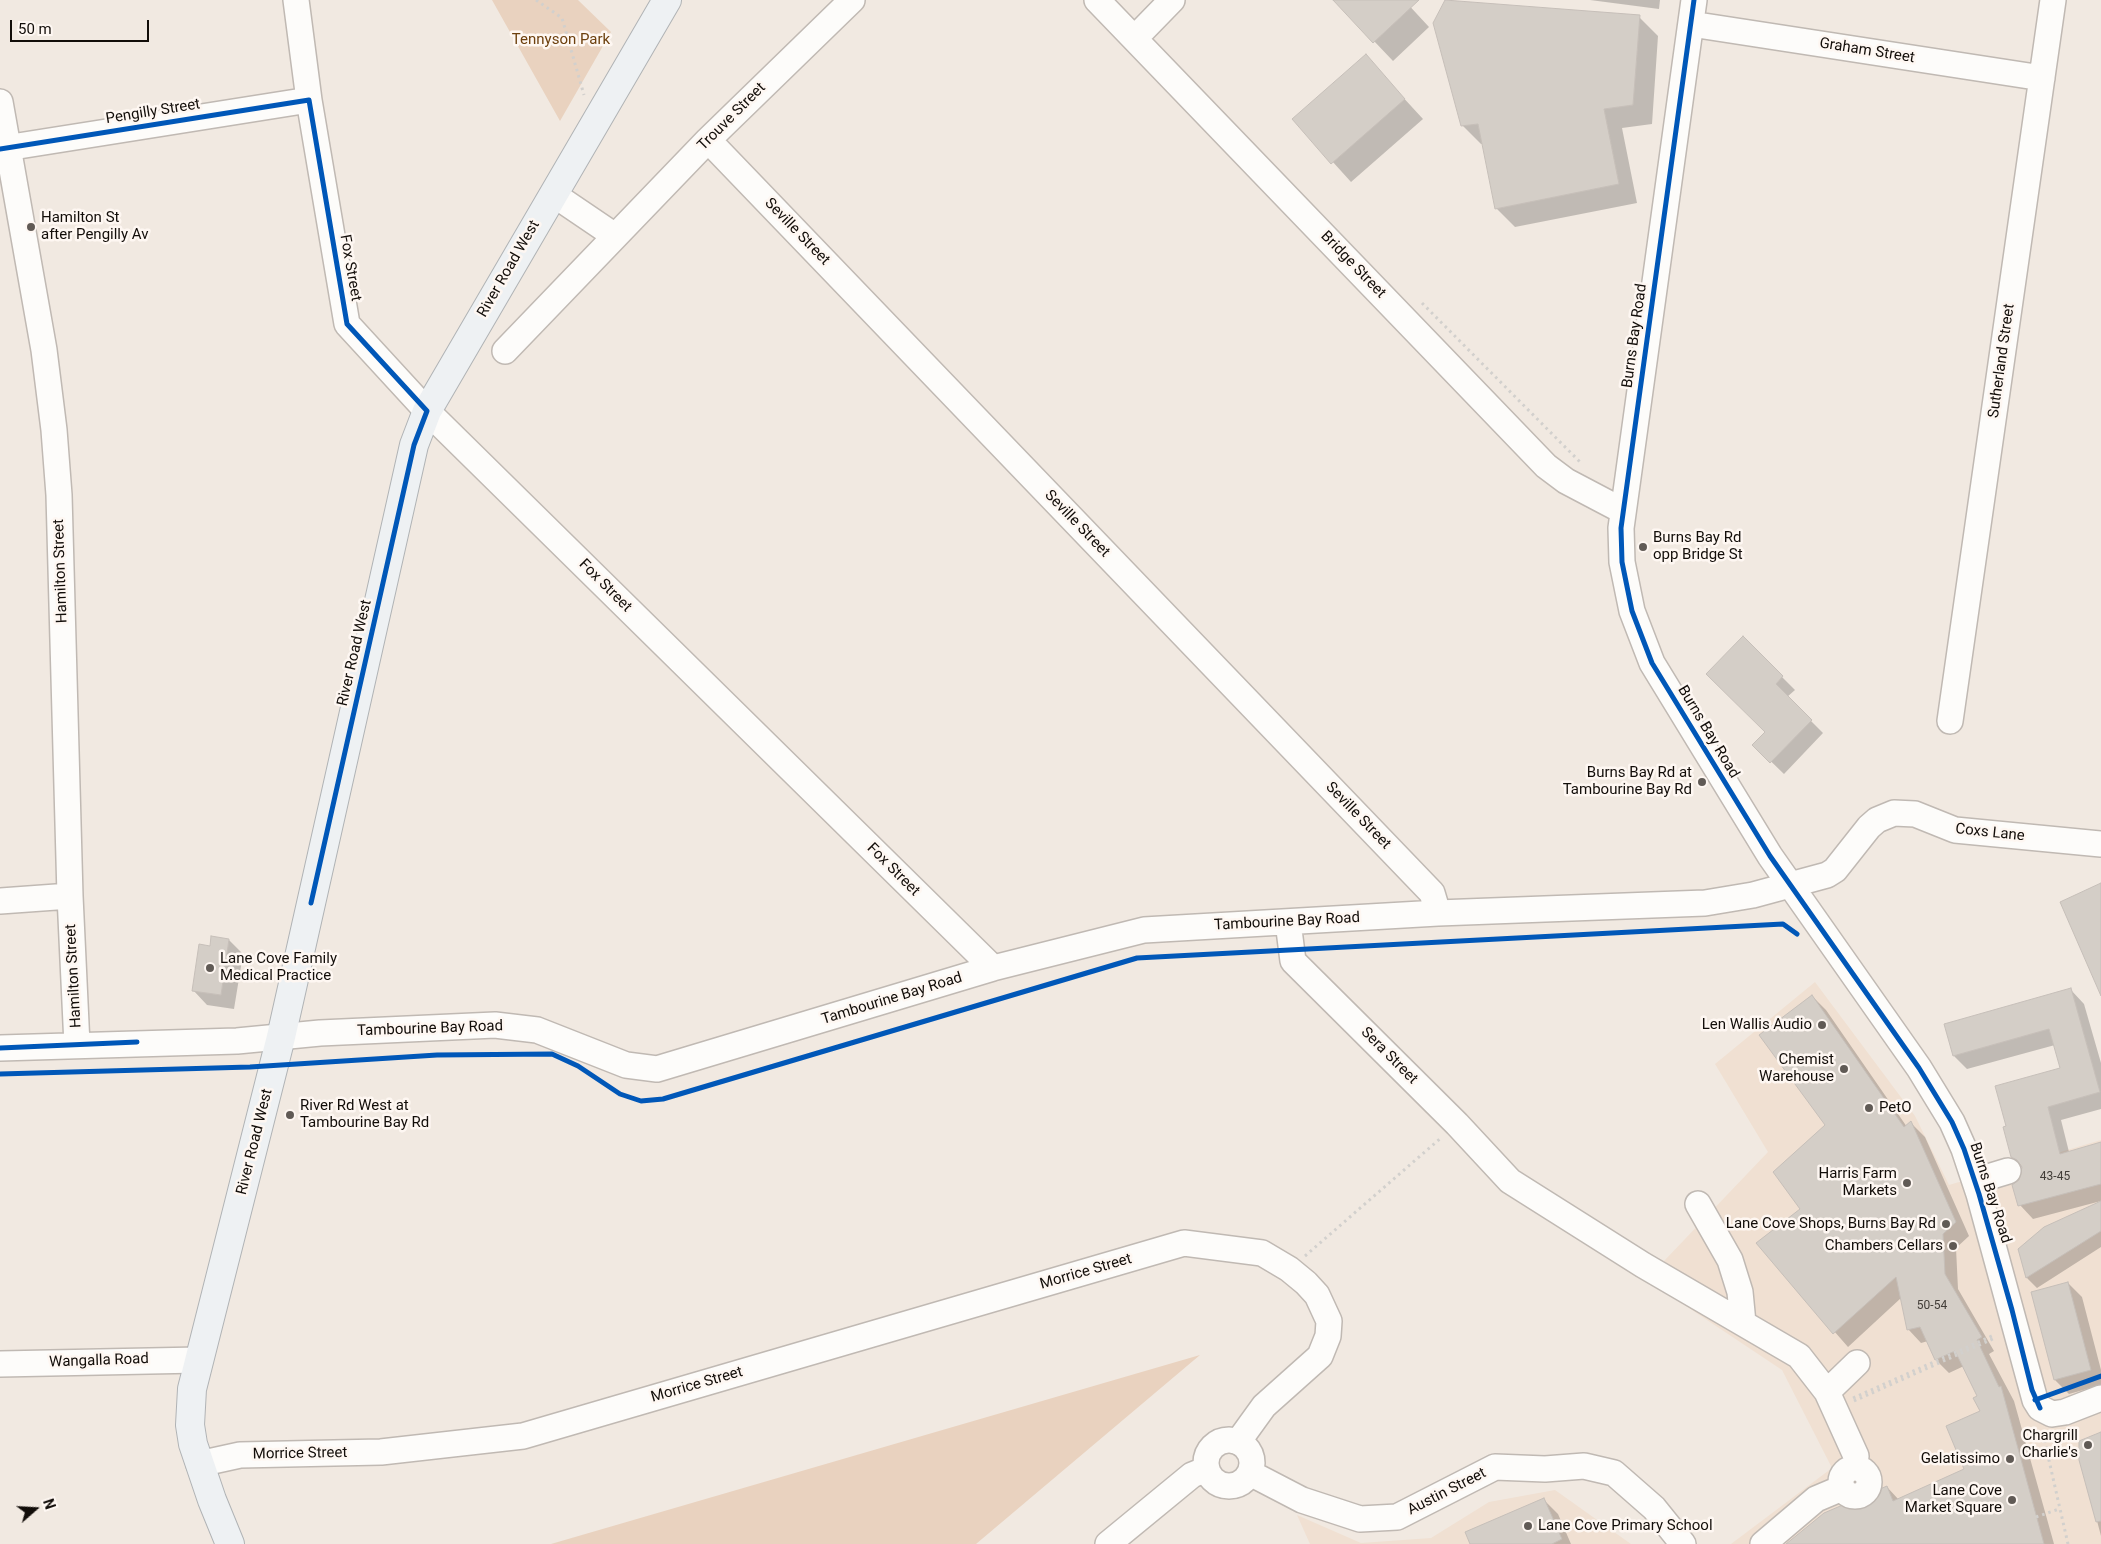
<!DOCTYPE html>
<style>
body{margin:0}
#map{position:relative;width:2101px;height:1544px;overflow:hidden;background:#f1e9e1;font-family:Roboto,sans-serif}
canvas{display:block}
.north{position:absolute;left:10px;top:1484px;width:50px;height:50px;-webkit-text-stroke:4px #fef7f2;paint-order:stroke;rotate:71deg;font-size:14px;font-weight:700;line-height:20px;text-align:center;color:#120d09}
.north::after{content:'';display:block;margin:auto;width:18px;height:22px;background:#120d09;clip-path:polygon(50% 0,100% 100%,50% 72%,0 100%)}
.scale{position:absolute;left:10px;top:20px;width:139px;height:22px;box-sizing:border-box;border:2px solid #120d09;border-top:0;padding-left:6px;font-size:15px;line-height:18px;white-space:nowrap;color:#120d09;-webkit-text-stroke:4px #fef7f2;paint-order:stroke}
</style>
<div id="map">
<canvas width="2101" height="1544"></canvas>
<div class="north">N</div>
<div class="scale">50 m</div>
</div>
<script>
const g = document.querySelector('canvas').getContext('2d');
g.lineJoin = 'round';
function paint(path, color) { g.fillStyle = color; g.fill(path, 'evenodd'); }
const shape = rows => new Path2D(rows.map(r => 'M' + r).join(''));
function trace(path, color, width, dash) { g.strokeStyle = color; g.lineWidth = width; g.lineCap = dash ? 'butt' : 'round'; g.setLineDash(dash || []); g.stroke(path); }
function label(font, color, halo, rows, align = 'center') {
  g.font = font + ' Roboto,sans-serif'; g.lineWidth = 5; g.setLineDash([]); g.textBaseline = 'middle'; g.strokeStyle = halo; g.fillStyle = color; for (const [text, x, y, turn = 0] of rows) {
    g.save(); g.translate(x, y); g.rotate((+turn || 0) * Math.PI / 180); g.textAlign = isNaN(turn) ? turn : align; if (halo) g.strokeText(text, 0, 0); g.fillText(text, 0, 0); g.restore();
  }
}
const built = shape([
 [1815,982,1915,1116,1949,1185,2101,1140,2101,1544,1731,1544,1832,1468,1782,1370,1650,1282,1664,1261,1768,1152,1715,1064],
 [1555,1490,1631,1544,1310,1544,1297,1515,1361,1543,1431,1538,1489,1502]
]);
const green = shape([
 [492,0,578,0,611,32,560,121],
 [1200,1355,976,1544,551,1544]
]);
const shadow = shape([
 [1335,0,1404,0,1429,27,1393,61],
 [1590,0,1660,0,1659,9],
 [1639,17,1658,36,1652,124,1622,128,1637,203,1515,227,1496,208,1484,144,1481,144,1462,125],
 [1365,56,1423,119,1351,182,1294,119],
 [1743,638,1795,690,1787,697,1823,733,1784,774,1754,745,1767,732],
 [229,940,243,954,234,1009,207,1005,193,990],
 [2071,990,2084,1004,2101,1063,2101,1109,2061,1120,2069,1152,2101,1144,2101,1201,2033,1219,2020,1205,2020,1181,2023,1168,2012,1156,2061,1069,2055,1045,1967,1069,1954,1056],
 [1812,996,1826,1010,1907,1127,1911,1123,1925,1137,1969,1236,1956,1248,1958,1289,1994,1351,1989,1354,2014,1401,2054,1544,1788,1544,1887,1487,1899,1500,1966,1469,1982,1412,1978,1397,1964,1366,1949,1373,1936,1360,1928,1341,1921,1343,1908,1329,1901,1298,1848,1347,1758,1244,1802,1209,1827,1125],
 [2101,1203,2101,1247,2037,1288,2027,1278,2019,1250],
 [2068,1283,2082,1297,2101,1370,2101,1385,2069,1394,2055,1380],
 [2101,1433,2101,1536,2081,1460],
 [1544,1500,1558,1514,1571,1544,1472,1544]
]);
const building = shape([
 [1333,0,1419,0,1373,43,1333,0],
 [1445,0,1640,15,1633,105,1604,109,1619,184,1495,209,1478,124,1461,126,1433,23,1445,0],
 [1366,54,1405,99,1331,164,1292,119,1366,54],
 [1743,636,1783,676,1776,684,1812,720,1770,763,1752,745,1765,732,1706,674,1743,636],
 [2101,883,2101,996,2060,902,2101,883],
 [211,936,229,939,221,995,192,991,199,944,210,946,211,936],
 [2071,988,2100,1092,2048,1107,2060,1154,2101,1142,2101,1184,2018,1206,2012,1185,2019,1180,2022,1167,2017,1160,2011,1157,2003,1127,2006,1126,1995,1086,2060,1068,2049,1029,1953,1056,1944,1024,2071,988],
 [1812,995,1904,1127,1911,1121,1956,1222,1943,1234,1945,1274,1982,1337,1977,1340,1999,1387,2001,1386,2044,1544,1786,1544,1824,1513,1887,1486,1893,1501,1964,1469,1946,1426,1980,1411,1973,1398,1977,1396,1955,1351,1935,1360,1920,1327,1907,1330,1896,1277,1833,1334,1756,1243,1800,1209,1773,1172,1825,1125,1759,1035,1812,995],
 [2101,1201,2101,1231,2026,1278,2018,1249,2044,1227,2101,1201],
 [2068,1282,2091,1370,2054,1380,2031,1292,2068,1282],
 [2101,1432,2101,1521,2096,1522,2079,1460,2079,1441,2101,1432],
 [1544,1498,1562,1539,1552,1544,1470,1544,1465,1532,1544,1498]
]);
const path = shape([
 [536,0,562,18,584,95],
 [1422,303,1580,462],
 [1305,1256,1442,1137],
 [1853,1398,1994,1335],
 [1854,1401,1995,1338],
 [2043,1434,2068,1544],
 [2036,1517,2059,1509]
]);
const minor = shape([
 [296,0,309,100,347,324,427,411,993,968],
 [1097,0,1546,466,1566,481,1623,511],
 [1694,0,1621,528,1622,562,1632,611,1652,663,1770,856,1919,1068,1952,1122,1964,1149,1979,1194,2035,1400,2040,1408,2052,1414,2065,1412,2101,1398],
 [1691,24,2042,78],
 [1135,38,1172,0],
 [0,102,44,350,54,430,59,495,70,896,77,1045],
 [708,140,1432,893,1438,913],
 [0,149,309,100],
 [553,194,615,236],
 [505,351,708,140,852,0],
 [1950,721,2053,0],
 [0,901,70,896],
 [1288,922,1293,961,1457,1124,1510,1181,1643,1265,1799,1356,1827,1392,1856,1456,1855,1468],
 [0,1048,237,1041,320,1033,495,1025,537,1030,626,1065,657,1069,993,968,1144,930,1438,913,1705,903,1753,895,1827,875,1835,870,1869,827,1877,820,1894,813,1915,814,1955,830,2101,844],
 [1975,1181,2008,1171],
 [1698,1204,1730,1260,1740,1292,1743,1323],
 [0,1364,199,1360],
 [1827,1392,1857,1363],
 '1206 1463a23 23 0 1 1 46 0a23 23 0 1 1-46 0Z',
 [199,1464,240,1455,381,1452,523,1436,1184,1243,1262,1253,1289,1269,1306,1283,1317,1295,1329,1321,1328,1336,1320,1356,1264,1406,1238,1442],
 '1841 1482a14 14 0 1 1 28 0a14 14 0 1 1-28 0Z',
 [1250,1473,1302,1500,1360,1519,1397,1517,1495,1467,1545,1469,1584,1466,1614,1473,1654,1508,1683,1544],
 [1108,1544,1192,1475,1207,1469],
 [1763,1544,1816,1499,1842,1488]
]);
const major = shape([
 [230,1544,212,1500,193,1444,190,1425,192,1389,281,1037,414,445,427,411,667,0]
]);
const cycleway = shape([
 [1694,0,1621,528,1622,562,1632,611,1652,663,1770,856,1919,1068,1952,1122,1964,1149,1979,1194,2012,1310,2032,1390,2040,1408],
 [0,149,309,100,347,324,427,411,414,445,311,903],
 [0,1048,137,1042],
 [0,1074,250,1067,437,1055,552,1054,578,1066,620,1094,641,1101,663,1099,1137,958,1783,924,1797,934],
 [2035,1400,2101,1376]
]);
const markers = [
 [31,227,5,"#605a55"],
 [1643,547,5,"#605a55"],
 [1702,782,5,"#605a55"],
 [210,968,5,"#605a55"],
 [1822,1025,5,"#605a55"],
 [1844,1069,5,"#605a55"],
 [1869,1108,5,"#605a55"],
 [290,1115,5,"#605a55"],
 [1907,1183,5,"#605a55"],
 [1946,1224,5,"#605a55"],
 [1953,1246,5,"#605a55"],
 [2088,1445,5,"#605a55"],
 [2010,1459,5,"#605a55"],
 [2012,1500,5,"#605a55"],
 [1528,1526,5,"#605a55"]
];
const numberNames = [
 ["43-45",2055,1177],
 ["50-54",1932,1306]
];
const parkNames = [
 ["Tennyson Park",561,40]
];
const streetNames = [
 ["Graham Street",1867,51,9],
 ["Pengilly Street",153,112,-9],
 ["Trouve Street",732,117,-45],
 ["Seville Street",797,232,46],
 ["Bridge Street",1353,265,46],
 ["Fox Street",350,268,80],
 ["River Road West",509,269,-60],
 ["Burns Bay Road",1635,336,-82],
 ["Sutherland Street",2002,361,-82],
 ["Seville Street",1077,524,46],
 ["Hamilton Street",61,571,-92],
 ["Fox Street",605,586,45],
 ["River Road West",355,653,-77],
 ["Burns Bay Road",1708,732,59],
 ["Seville Street",1358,816,46],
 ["Coxs Lane",1990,833,6],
 ["Fox Street",893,870,45],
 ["Tambourine Bay Road",1287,922,-3],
 ["Hamilton Street",74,976,-93],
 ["Tambourine Bay Road",892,999,-17],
 ["Tambourine Bay Road",430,1029,-2],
 ["Sera Street",1389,1056,45],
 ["River Road West",255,1142,-76],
 ["Burns Bay Road",1990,1193,72],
 ["Morrice Street",1086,1272,-16],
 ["Wangalla Road",99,1361,-2],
 ["Morrice Street",697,1385,-16],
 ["Morrice Street",300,1454,-1],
 ["Austin Street",1447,1492,-27]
];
const poiNames = [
 ["Hamilton St",41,218,"left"],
 ["after Pengilly Av",41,235,"left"],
 ["Burns Bay Rd",1653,538,"left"],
 ["opp Bridge St",1653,555,"left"],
 ["Burns Bay Rd at",1692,773],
 ["Tambourine Bay Rd",1692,790],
 ["Lane Cove Family",220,959,"left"],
 ["Medical Practice",220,976,"left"],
 ["Len Wallis Audio",1812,1025],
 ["Chemist",1834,1060],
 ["Warehouse",1834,1077],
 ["River Rd West at",300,1106,"left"],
 ["Tambourine Bay Rd",300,1123,"left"],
 ["PetO",1879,1108,"left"],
 ["Harris Farm",1897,1174],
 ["Markets",1897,1191],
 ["Lane Cove Shops, Burns Bay Rd",1936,1224],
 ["Chambers Cellars",1943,1246],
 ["Chargrill",2078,1436],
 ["Charlie's",2078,1453],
 ["Gelatissimo",2000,1459],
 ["Lane Cove",2002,1491],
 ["Market Square",2002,1508],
 ["Lane Cove Primary School",1538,1526,"left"]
];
paint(built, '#f0e0d2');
paint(green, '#e9d2bf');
paint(shadow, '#0003');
paint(building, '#d4cec7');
trace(building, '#c6bfb9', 1);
trace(minor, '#c0b9b3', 28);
trace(major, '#b0b3b5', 30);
trace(path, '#d2d0cd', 3, [2.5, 4]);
trace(minor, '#fdfcfa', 25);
trace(major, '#eef1f3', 28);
trace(cycleway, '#0057b8', 5);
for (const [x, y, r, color] of markers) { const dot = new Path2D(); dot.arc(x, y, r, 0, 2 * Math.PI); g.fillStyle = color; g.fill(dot); trace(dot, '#fef7f2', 2); }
label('12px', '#423d38', null, numberNames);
label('15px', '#6d400e', '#fef7f2', parkNames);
label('15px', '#120d09', '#fef7f2', streetNames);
label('15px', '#120d09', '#fef7f2', poiNames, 'right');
</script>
